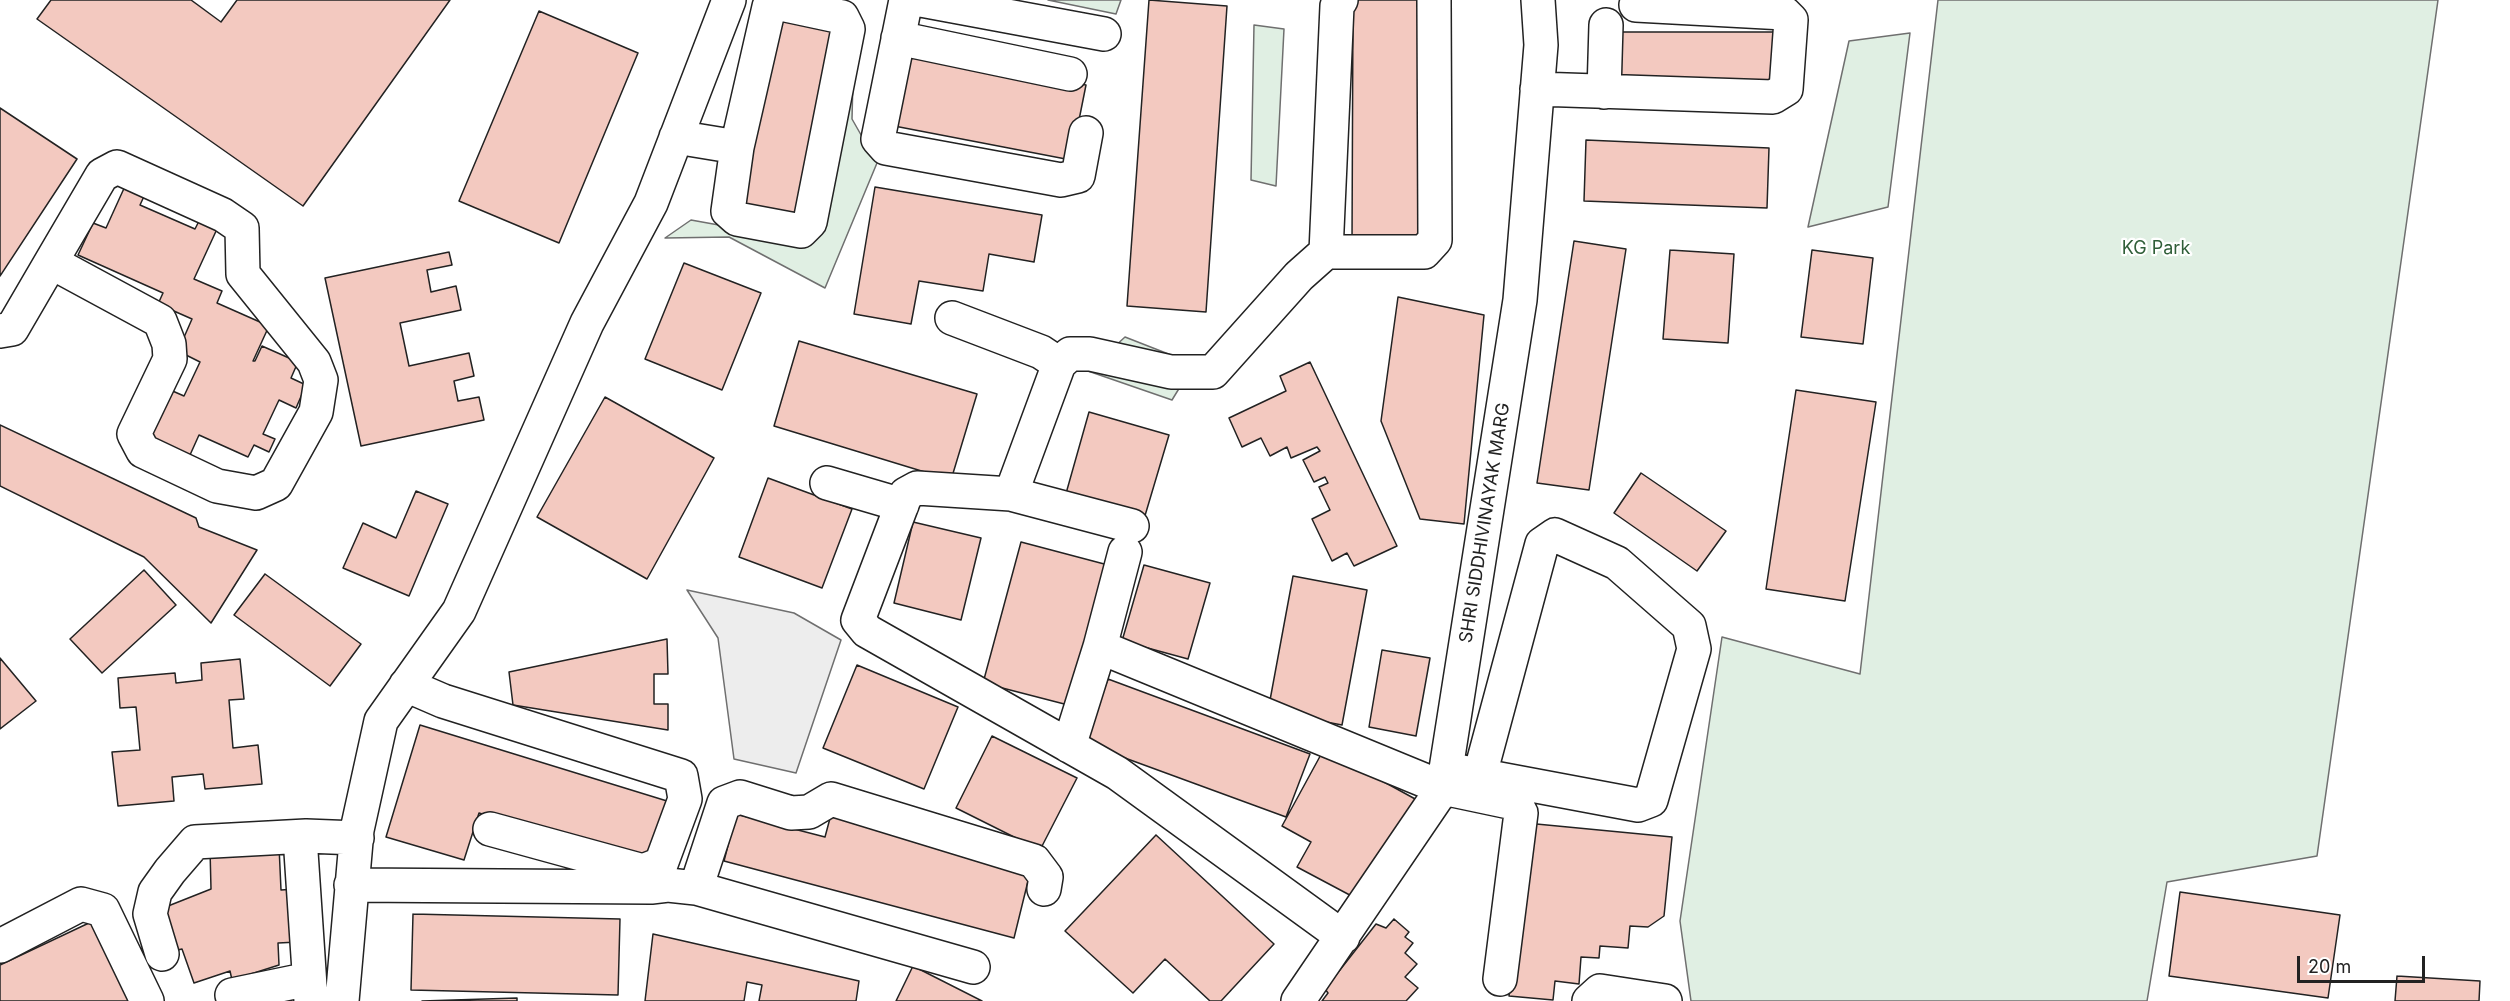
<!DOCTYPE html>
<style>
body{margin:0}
#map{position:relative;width:2510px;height:1001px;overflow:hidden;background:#fff;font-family:Inter,sans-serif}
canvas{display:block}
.scale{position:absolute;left:2297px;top:956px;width:128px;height:27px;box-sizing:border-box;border:3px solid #222;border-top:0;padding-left:8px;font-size:18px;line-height:21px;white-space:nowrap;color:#222;-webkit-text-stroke:4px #fff;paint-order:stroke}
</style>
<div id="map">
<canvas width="2510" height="1001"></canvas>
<div class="scale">20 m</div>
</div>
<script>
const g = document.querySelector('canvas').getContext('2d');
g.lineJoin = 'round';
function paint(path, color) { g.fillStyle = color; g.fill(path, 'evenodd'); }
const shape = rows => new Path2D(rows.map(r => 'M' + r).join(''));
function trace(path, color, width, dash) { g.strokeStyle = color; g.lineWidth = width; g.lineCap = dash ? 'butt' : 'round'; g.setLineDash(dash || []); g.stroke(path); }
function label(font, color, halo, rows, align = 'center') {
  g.font = font + ' Inter,sans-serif'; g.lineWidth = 4.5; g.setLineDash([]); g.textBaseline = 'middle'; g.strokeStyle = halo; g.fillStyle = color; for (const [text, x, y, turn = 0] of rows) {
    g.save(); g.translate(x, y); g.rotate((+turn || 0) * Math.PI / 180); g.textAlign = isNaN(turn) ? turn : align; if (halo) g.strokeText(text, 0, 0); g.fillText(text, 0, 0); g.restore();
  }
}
const green = shape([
 [1048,0,1121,0,1116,14,1048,0],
 [1938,0,2438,0,2317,856,2167,882,2147,1001,1691,1001,1680,921,1722,637,1860,674,1938,0],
 [1254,25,1284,29,1276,186,1251,180,1254,25],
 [1910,33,1888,207,1808,227,1849,41,1910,33],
 [854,38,852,119,877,163,825,288,729,237,665,238,691,220,752,231,854,38],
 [1125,337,1194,364,1172,400,1088,371,1125,337]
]);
const parking = shape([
 [687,590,794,613,841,640,796,773,734,759,718,638,687,590]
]);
const building = shape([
 [51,0,191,0,221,22,237,0,450,0,303,206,37,19,51,0],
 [1149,0,1227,6,1206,312,1127,306,1149,0],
 [1353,0,1424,0,1425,242,1352,243,1353,0],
 [539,11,638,53,559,243,459,201,539,11],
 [775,14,838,25,800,221,737,209,775,14],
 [1610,32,1777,32,1777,90,1614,87,1610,32],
 [904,50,1086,85,1071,160,889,125,904,50],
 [0,108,77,159,0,276,0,108],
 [1586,140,1769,148,1767,208,1584,201,1586,140],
 [126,184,146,192,140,205,195,229,199,221,217,229,194,279,222,291,217,303,269,326,253,361,255,361,262,346,298,362,291,378,306,385,296,408,279,400,263,434,275,439,269,452,254,445,248,457,199,435,190,455,146,436,168,389,184,396,200,362,178,351,192,319,158,304,163,293,78,255,93,223,106,228,126,184],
 [875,187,1042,215,1034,262,989,254,983,291,919,281,911,324,854,314,875,187],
 [1574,241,1626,249,1589,490,1537,483,1574,241],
 [1670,250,1734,254,1728,343,1663,339,1670,250],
 [1812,250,1873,258,1863,344,1801,337,1812,250],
 [449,252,452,265,427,270,431,292,456,286,461,310,400,323,409,366,469,353,474,376,454,381,458,401,479,397,484,420,361,446,325,278,449,252],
 [684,263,761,293,722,390,645,359,684,263],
 [1398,297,1484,315,1464,524,1420,519,1381,421,1398,297],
 [799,341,977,394,951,480,774,426,799,341],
 [1310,362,1397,546,1354,566,1347,553,1332,561,1312,519,1330,510,1319,487,1328,483,1325,477,1314,482,1303,460,1320,451,1317,447,1291,458,1287,447,1270,456,1261,438,1242,447,1229,418,1286,391,1280,376,1310,362],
 [1796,390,1876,402,1845,601,1766,589,1796,390],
 [605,397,714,458,647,579,537,517,605,397],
 [1089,412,1169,435,1144,519,1065,497,1089,412],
 [0,425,196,518,199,527,257,550,211,623,144,557,0,486,0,425],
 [1641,473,1726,531,1697,571,1614,513,1641,473],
 [768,478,852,509,822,588,739,557,768,478],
 [416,491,448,504,409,596,343,568,363,523,396,538,416,491],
 [913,522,981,538,961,620,894,603,913,522],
 [1021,542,1108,565,1072,706,983,683,1021,542],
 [1144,565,1210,583,1188,659,1122,641,1144,565],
 [144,570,176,605,102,673,70,639,144,570],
 [265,574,361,644,330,686,234,615,265,574],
 [1293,576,1367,590,1342,725,1268,711,1293,576],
 [667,639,668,674,654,674,654,704,668,704,668,730,513,705,509,672,667,639],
 [1382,650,1430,658,1416,736,1369,727,1382,650],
 [0,658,36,701,0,729,0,658],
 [240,659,244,699,229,700,233,748,258,745,262,784,205,789,203,774,172,777,174,801,118,806,112,752,140,750,136,707,120,708,118,678,175,673,176,683,202,680,201,663,240,659],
 [857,665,958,707,924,789,823,748,857,665],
 [1108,679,1310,754,1286,817,1084,743,1108,679],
 [420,725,667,801,648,864,479,813,464,860,386,837,420,725],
 [992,736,1077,778,1040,850,956,808,992,736],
 [1324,749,1417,800,1361,901,1297,867,1311,842,1282,826,1324,749],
 [833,807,1029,877,1014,938,724,861,736,814,825,837,833,807],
 [1526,823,1672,837,1664,916,1648,927,1630,926,1628,948,1600,946,1599,958,1581,957,1579,984,1555,981,1553,1000,1509,996,1526,823],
 [1156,835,1274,944,1221,1001,1210,1001,1165,959,1133,993,1065,931,1156,835],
 [279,846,281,890,296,889,298,942,278,943,279,965,232,980,230,971,194,983,182,949,169,952,158,910,211,889,210,849,279,846],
 [2180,892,2340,915,2328,998,2169,976,2180,892],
 [413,914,620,919,618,995,411,990,413,914],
 [1394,919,1409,932,1405,937,1413,943,1405,953,1417,964,1405,977,1418,988,1406,1001,1322,1001,1328,993,1325,989,1376,924,1386,928,1394,919],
 [91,922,131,1001,0,1001,0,965,91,922],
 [653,934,859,981,856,1001,759,1001,762,985,747,982,744,1001,645,1001,653,934],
 [913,966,982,1001,896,1001,913,966],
 [2397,976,2480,981,2479,1001,2395,1001,2397,976],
 [517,998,517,1001,422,1001,517,998]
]);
const minor = shape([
 [906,0,878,139,886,148,1061,180,1078,176,1086,133],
 [921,0,1104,34],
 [1341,0,1337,6,1326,252,1299,276,1213,372,1171,372,1090,354,1070,354,1059,364,1011,494,917,488,906,494,858,620,867,631,1117,773,1343,937],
 [898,38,1070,74],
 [1537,89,1773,97,1786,89,1791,20,1784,13,1636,5],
 [1604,92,1606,25],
 [676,137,737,147,728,211,737,219,801,231,810,222,848,29,842,17,781,4,769,7,737,147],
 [1326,252,1424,252,1435,240,1434,0],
 [952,318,1041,352,1059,364],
 [0,331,12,329,51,262,102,175,117,167,223,215,242,228,243,274,314,362,321,380,316,412,276,484,256,493,217,486,143,451,134,434,170,359,169,344,160,321,51,262],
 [827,483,902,505],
 [1011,494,1132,526],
 [1100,647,1443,788,1514,803,1521,813,1500,979],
 [406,685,443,701,681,776,685,799,661,864,643,871,490,829],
 [1069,746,1100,647,1125,552],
 [1446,769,1638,805,1651,800,1694,649,1689,626,1617,563,1555,535,1542,544,1482,767],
 [300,837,311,1001],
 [351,885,651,887,668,885,696,888,973,967],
 [696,888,724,803,740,797,791,813,809,812,831,799,1034,861,1046,877,1044,889],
 [0,946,81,904,103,910,147,1001],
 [162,954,150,914,155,892,170,871,195,842,306,836,357,838],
 [232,995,309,979],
 [342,1001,357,830,381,721,459,611,587,323,651,203,729,0],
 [1298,1001,1443,788,1520,300,1541,45,1538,0],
 [1589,1001,1600,991,1665,1001]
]);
const parkNames = [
 ["KG Park",2156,249]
];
const streetNames = [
 ["SHRI SIDDHIVINAYAK MARG",1485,523,-81]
];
paint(green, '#e0efe3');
trace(green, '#6f6f6f', 1.5);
paint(parking, '#ededed');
trace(parking, '#6f6f6f', 1.5);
paint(building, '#f3c9c0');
trace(building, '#222', 1.5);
trace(minor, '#222', 36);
trace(minor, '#fff', 33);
label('18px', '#2f5e38', '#fff', parkNames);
label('18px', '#222', '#fff', streetNames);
</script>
